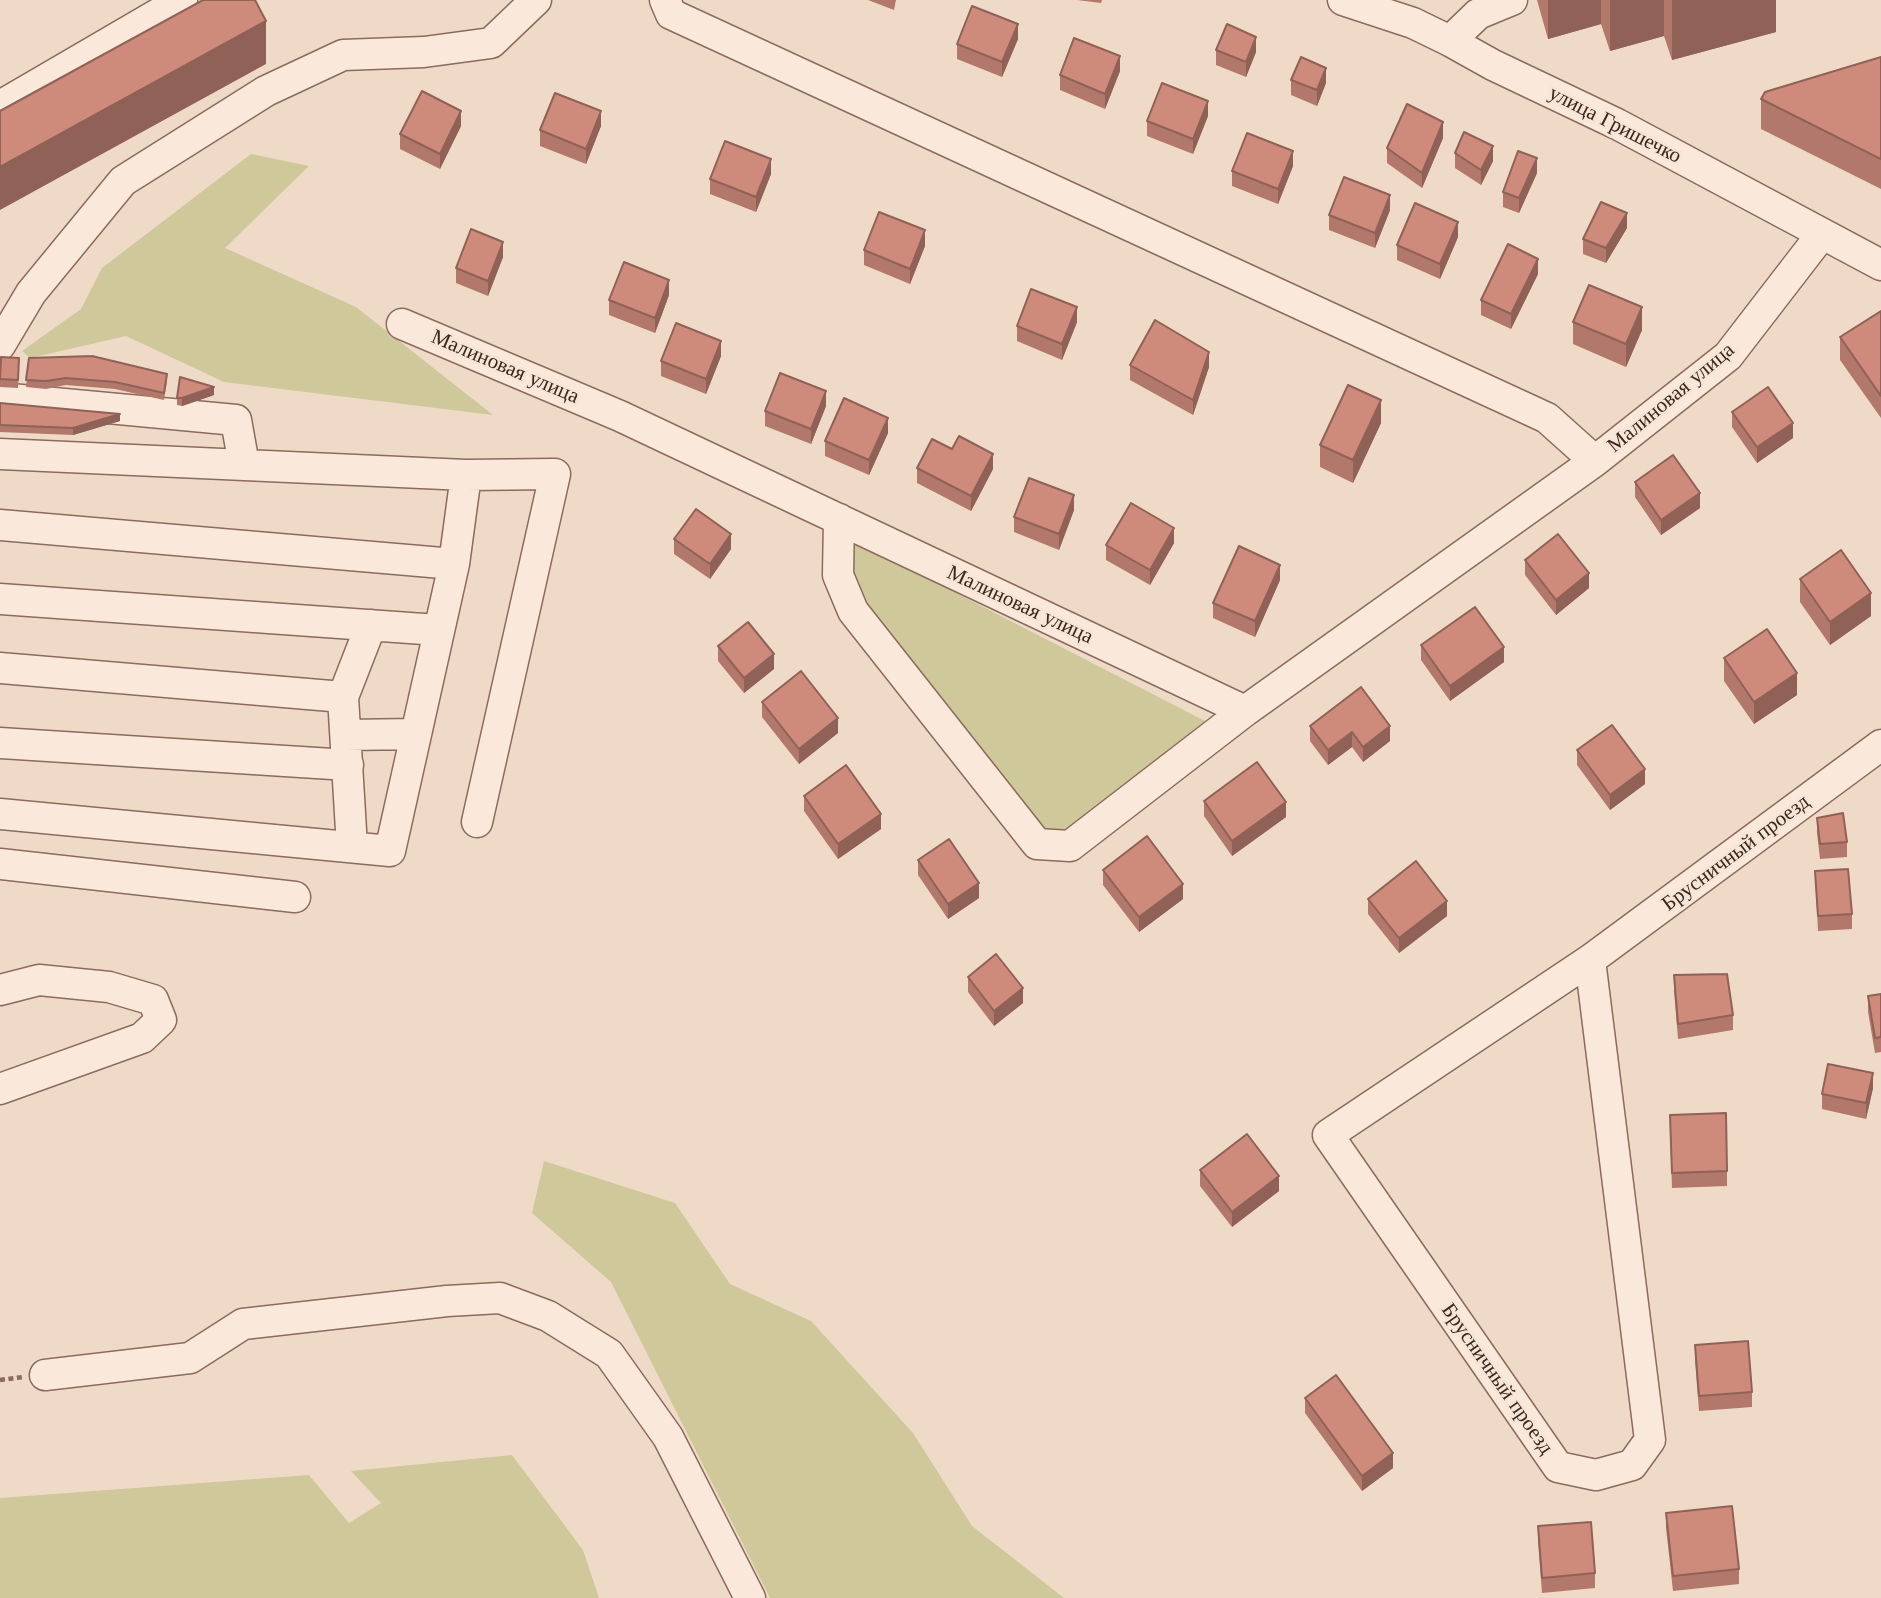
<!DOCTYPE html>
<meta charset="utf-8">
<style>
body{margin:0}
canvas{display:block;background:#efdac7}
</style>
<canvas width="1881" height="1598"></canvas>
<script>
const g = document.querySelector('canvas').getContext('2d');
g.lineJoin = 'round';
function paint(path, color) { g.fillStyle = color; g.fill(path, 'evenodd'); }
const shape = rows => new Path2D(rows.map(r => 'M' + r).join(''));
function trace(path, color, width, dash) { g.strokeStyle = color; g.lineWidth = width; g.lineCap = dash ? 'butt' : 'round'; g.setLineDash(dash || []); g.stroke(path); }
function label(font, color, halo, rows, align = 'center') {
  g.font = font + ' "Libre Baskerville",serif'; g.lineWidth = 6; g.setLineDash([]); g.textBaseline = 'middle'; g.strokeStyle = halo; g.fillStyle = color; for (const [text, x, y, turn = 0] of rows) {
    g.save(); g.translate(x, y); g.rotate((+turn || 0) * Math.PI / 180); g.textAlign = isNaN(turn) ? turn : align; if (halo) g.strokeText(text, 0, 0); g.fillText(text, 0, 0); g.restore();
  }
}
const green = shape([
 [251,154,309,166,225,248,356,307,493,415,224,382,126,336,30,358,22,351,81,309,102,268],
 [857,542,1205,721,1068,832,1043,832,864,611,847,570],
 [544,1161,675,1203,730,1284,811,1321,913,1433,972,1526,1064,1598,770,1598,611,1282,532,1213],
 [512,1455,583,1550,599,1598,0,1598,0,1498,309,1475,349,1523,381,1503,351,1471]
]);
const path = shape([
 [0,1380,23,1377]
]);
const minor = shape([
 [665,0,671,14,1547,418,1595,461],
 [1343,0,1413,23,1450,41,1493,65,1617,124,1881,265],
 [1450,41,1478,14,1512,0],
 [0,106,182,0],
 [402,324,620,416,1245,711,1595,461,1728,356,1822,234],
 [0,345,31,293,123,181,266,91,343,55,424,52,491,43,536,0],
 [0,398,236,420,244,465],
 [0,454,466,475],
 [839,519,838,575,853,611,1037,844,1070,846,1245,711],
 [0,525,454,564],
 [0,599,438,630],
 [0,668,343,697],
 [346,735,415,734],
 [0,743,348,765],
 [0,814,390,851,454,564,466,475,555,474,477,822],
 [352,847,343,697,371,625],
 [0,864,295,897],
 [1590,960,1650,1440,1632,1465,1596,1475,1558,1467,1328,1135,1590,960,1881,745],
 [0,990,39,980,109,987,153,1000,161,1020,142,1038,0,1089],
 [45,1375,190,1358,243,1324,447,1301,500,1298,548,1316,609,1354,668,1437,750,1598]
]);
const wall = shape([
 [868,0,896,0,894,10],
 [1077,0,1102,0,1101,3],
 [1537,0,1776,0,1776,32,1672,60,1664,36,1610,51,1601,24,1548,39],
 [1018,39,1002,77,957,59,957,44],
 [1216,50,1256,52,1246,77,1216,65],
 [1881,57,1881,189,1761,129,1761,99],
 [1120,71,1105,109,1060,90,1060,75],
 [1291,80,1326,83,1317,106,1291,95],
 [1208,116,1193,154,1147,136,1147,121],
 [461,126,440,169,400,149,400,134],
 [601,126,586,164,540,146,540,130],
 [1443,138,1422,188,1387,163,1387,148],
 [1455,153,1493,161,1481,185,1455,168],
 [1293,166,1278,204,1232,186,1232,171],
 [1537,173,1519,213,1503,207,1503,192],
 [771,174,756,212,710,194,710,179],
 [1390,210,1375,248,1329,230,1329,215],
 [1627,228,1606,263,1583,254,1583,239],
 [1458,237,1440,279,1397,260,1397,245],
 [925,246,910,284,864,265,864,250],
 [503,257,488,296,456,283,456,268],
 [1538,274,1511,329,1481,315,1481,300],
 [669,295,655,333,609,315,609,300],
 [1881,311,1881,418,1840,360,1840,337],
 [1077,322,1062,360,1017,341,1017,326],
 [1573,322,1642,330,1626,367,1573,344],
 [721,356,706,394,661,376,661,361],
 [29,358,167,381,164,400,115,389,66,385,46,389,26,387],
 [19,365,18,388,0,387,0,371],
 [1130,365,1209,367,1193,415,1130,380],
 [214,395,182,406,177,405,177,398],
 [0,403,120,421,73,435,0,432],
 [826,406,811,444,765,426,765,411],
 [1732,412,1793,438,1757,463,1732,427],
 [1381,423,1353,483,1320,467,1320,445],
 [888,433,869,475,825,456,825,441],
 [917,468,993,469,971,511,917,483],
 [1635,482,1700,508,1661,535,1635,497],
 [1074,510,1059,550,1014,532,1014,517],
 [674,539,731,549,710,579,674,554],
 [1174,543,1150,585,1106,560,1106,545],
 [1525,560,1589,588,1556,615,1525,575],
 [1800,579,1871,616,1830,645,1800,602],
 [1280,580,1255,637,1213,618,1213,603],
 [1421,645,1504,662,1450,701,1421,660],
 [718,646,774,669,744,693,718,661],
 [1724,658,1797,695,1754,724,1724,681],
 [762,702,838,733,799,764,762,717],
 [1310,726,1390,726,1390,741,1363,762,1352,747,1328,765,1310,741],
 [1577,750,1645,784,1610,810,1577,765],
 [804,796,881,829,838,859,804,811],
 [1204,801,1286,817,1232,856,1204,816],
 [1817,818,1847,842,1847,857,1820,859,1817,833],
 [918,860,979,898,948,919,918,875],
 [1103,870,1183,899,1139,932,1103,885],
 [1815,871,1852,914,1852,929,1818,931],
 [1368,899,1447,916,1399,953,1368,914],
 [1674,975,1733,1015,1733,1030,1678,1039,1674,990],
 [968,977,1023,1003,994,1026,968,992],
 [1881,994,1881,1052,1875,1053,1868,1012,1868,996],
 [1873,1088,1866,1119,1822,1109,1822,1094],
 [1670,1130,1727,1171,1727,1186,1672,1188],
 [1200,1170,1279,1191,1232,1227,1200,1186],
 [1695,1345,1752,1392,1752,1407,1699,1411,1695,1360],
 [1305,1398,1393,1468,1362,1491,1305,1413],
 [1666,1513,1739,1569,1739,1584,1673,1591,1666,1528],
 [1538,1526,1595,1573,1595,1588,1542,1593,1538,1541]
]);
const shadedWall = shape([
 [1548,0,1601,0,1601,24,1548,39],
 [1610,0,1664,0,1664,36,1610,51],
 [1672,0,1776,0,1776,32,1672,60],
 [266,21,266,64,0,210,0,167],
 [1018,24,1018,39,1002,77,1002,62],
 [1256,37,1256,52,1246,77,1246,62],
 [1120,56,1120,71,1105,109,1105,94],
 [1326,68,1326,83,1317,106,1317,90],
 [1208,101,1208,116,1193,154,1193,139],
 [461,111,461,126,440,169,440,154],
 [601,111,601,126,586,164,586,149],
 [1443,122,1443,138,1422,188,1422,173],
 [1493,146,1493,161,1481,185,1481,170],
 [1293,151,1293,166,1278,204,1278,189],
 [1537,158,1537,173,1519,213,1519,198],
 [771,159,771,174,756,212,756,197],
 [1390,195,1390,210,1375,248,1375,233],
 [1627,213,1627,228,1606,263,1606,248],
 [1458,222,1458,237,1440,279,1440,264],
 [925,230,925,246,910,284,910,269],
 [503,242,503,257,488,296,488,281],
 [1538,259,1538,274,1511,329,1511,314],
 [669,280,669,295,655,333,655,318],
 [1077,307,1077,322,1062,360,1062,344],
 [1642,307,1642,330,1626,367,1626,344],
 [721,341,721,356,706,394,706,379],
 [1209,352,1209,367,1193,415,1193,400],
 [214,387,214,395,182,406,182,398],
 [826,391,826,406,811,444,811,429],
 [1381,400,1381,423,1353,483,1353,460],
 [120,414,120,421,73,435,73,428],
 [888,418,888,433,869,475,869,460],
 [1793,423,1793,438,1757,463,1757,447],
 [993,454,993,469,971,511,971,496],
 [1700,493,1700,508,1661,535,1661,520],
 [1074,495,1074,510,1059,550,1059,534],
 [1174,528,1174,543,1150,585,1150,570],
 [731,534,731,549,710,579,710,564],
 [1280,565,1280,580,1255,637,1255,621],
 [1589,573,1589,588,1556,615,1556,600],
 [1871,593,1871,616,1830,645,1830,622],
 [1504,647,1504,662,1450,701,1450,686],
 [774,654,774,669,744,693,744,678],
 [1797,673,1797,695,1754,724,1754,702],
 [838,718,838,733,799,764,799,749],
 [1390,726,1390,741,1363,762,1363,747],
 [1352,732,1352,747,1328,765,1328,750],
 [1645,769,1645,784,1610,810,1610,795],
 [1286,802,1286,817,1232,856,1232,841],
 [881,814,881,829,838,859,838,844],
 [979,883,979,898,948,919,948,904],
 [1183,884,1183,899,1139,932,1139,917],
 [1447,901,1447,916,1399,953,1399,938],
 [1023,988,1023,1003,994,1026,994,1011],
 [1873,1073,1873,1088,1866,1119,1866,1103],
 [1279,1176,1279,1191,1232,1227,1232,1212],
 [1393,1453,1393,1468,1362,1491,1362,1476]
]);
const building = shape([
 [203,0,255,0,266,21,0,167,0,111,203,0],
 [972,6,1018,24,1002,62,957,44,972,6],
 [1227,24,1256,37,1246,62,1216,50,1227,24],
 [1074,38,1120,56,1105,94,1060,75,1074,38],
 [1301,57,1326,68,1317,90,1291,80,1301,57],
 [1881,57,1881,159,1761,99,1765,92,1881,57],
 [1162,83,1208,101,1193,139,1147,121,1162,83],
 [422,91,461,111,440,154,400,134,422,91],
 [555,93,601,111,586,149,540,130,555,93],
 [1407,104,1443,122,1422,173,1387,148,1407,104],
 [1464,132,1493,146,1481,170,1455,153,1464,132],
 [1247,133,1293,151,1278,189,1232,171,1247,133],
 [725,141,771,159,756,197,710,179,725,141],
 [1518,151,1537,158,1519,198,1503,192,1518,151],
 [1344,177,1390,195,1375,233,1329,215,1344,177],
 [1601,202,1627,213,1606,248,1583,239,1601,202],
 [1415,203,1458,222,1440,264,1397,245,1415,203],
 [879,212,925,230,910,269,864,250,879,212],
 [471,229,503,242,488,281,456,268,471,229],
 [1508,244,1538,259,1511,314,1481,300,1508,244],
 [624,262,669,280,655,318,609,300,624,262],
 [1589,285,1642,307,1626,344,1573,322,1589,285],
 [1031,289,1077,307,1062,344,1017,326,1031,289],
 [1881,311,1881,396,1840,337,1881,311],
 [1155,320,1209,352,1193,400,1130,365,1155,320],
 [676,323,721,341,706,379,661,361,676,323],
 [92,356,167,374,164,393,115,382,66,378,46,381,26,380,29,358,92,356],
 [1,357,19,358,18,380,0,379,1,357],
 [780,373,826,391,811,429,765,411,780,373],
 [180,377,214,387,182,398,177,398,180,377],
 [1348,385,1381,400,1353,460,1320,445,1348,385],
 [1768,387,1793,423,1757,447,1732,412,1768,387],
 [844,398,888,418,869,460,825,441,844,398],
 [0,403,120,414,73,428,0,425,0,403],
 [959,436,993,454,971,496,917,468,932,439,952,449,959,436],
 [1673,455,1700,493,1661,520,1635,482,1673,455],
 [1029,478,1074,495,1059,534,1014,517,1029,478],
 [1131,503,1174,528,1150,570,1106,545,1131,503],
 [696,509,731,534,710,564,674,539,696,509],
 [1558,534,1589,573,1556,600,1525,560,1558,534],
 [1239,546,1280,565,1255,621,1213,603,1239,546],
 [1841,550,1871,593,1830,622,1800,579,1841,550],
 [1475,607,1504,647,1450,686,1421,645,1475,607],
 [748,622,774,654,744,678,718,646,748,622],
 [1767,629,1797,673,1754,702,1724,658,1767,629],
 [801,671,838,718,799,749,762,702,801,671],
 [1361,687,1390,726,1363,747,1352,732,1328,750,1310,726,1361,687],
 [1612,725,1645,769,1610,795,1577,750,1612,725],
 [1257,762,1286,802,1232,841,1204,801,1257,762],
 [846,765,881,814,838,844,804,796,846,765],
 [1843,813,1847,842,1820,844,1817,818,1843,813],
 [1147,836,1183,884,1139,917,1103,870,1147,836],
 [949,839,979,883,948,904,918,860,949,839],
 [1416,861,1447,901,1399,938,1368,899,1416,861],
 [1848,869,1852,914,1818,916,1815,871,1848,869],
 [996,954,1023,988,994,1011,968,977,996,954],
 [1727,974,1733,1015,1678,1024,1674,975,1727,974],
 [1881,994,1881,1037,1875,1038,1868,996,1881,994],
 [1828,1064,1873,1073,1866,1103,1822,1094,1828,1064],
 [1726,1113,1727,1171,1672,1173,1670,1115,1726,1113],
 [1247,1134,1279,1176,1232,1212,1200,1170,1247,1134],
 [1748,1341,1752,1392,1699,1396,1695,1345,1748,1341],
 [1336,1375,1393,1453,1362,1476,1305,1398,1336,1375],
 [1732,1506,1739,1569,1673,1576,1666,1513,1732,1506],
 [1591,1522,1595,1573,1542,1578,1538,1526,1591,1522]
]);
const streetNames = [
 ["улица Гришечко",1615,125,27],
 ["Малиновая улица",505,367,23],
 ["Малиновая улица",1671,398,-40],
 ["Малиновая улица",1020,605,25],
 ["Брусничный проезд",1736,853,-37],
 ["Брусничный проезд",1497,1379,55]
];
paint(green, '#cec89a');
trace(minor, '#8c6a5c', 33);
trace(path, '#8c6a5c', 4.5, [5, 3.5]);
trace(minor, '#fae9db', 30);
paint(wall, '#b1786b');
paint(shadedWall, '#906157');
paint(building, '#ce8b7c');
trace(building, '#906157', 2);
label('21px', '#3c2720', '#f6e6d7', streetNames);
</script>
